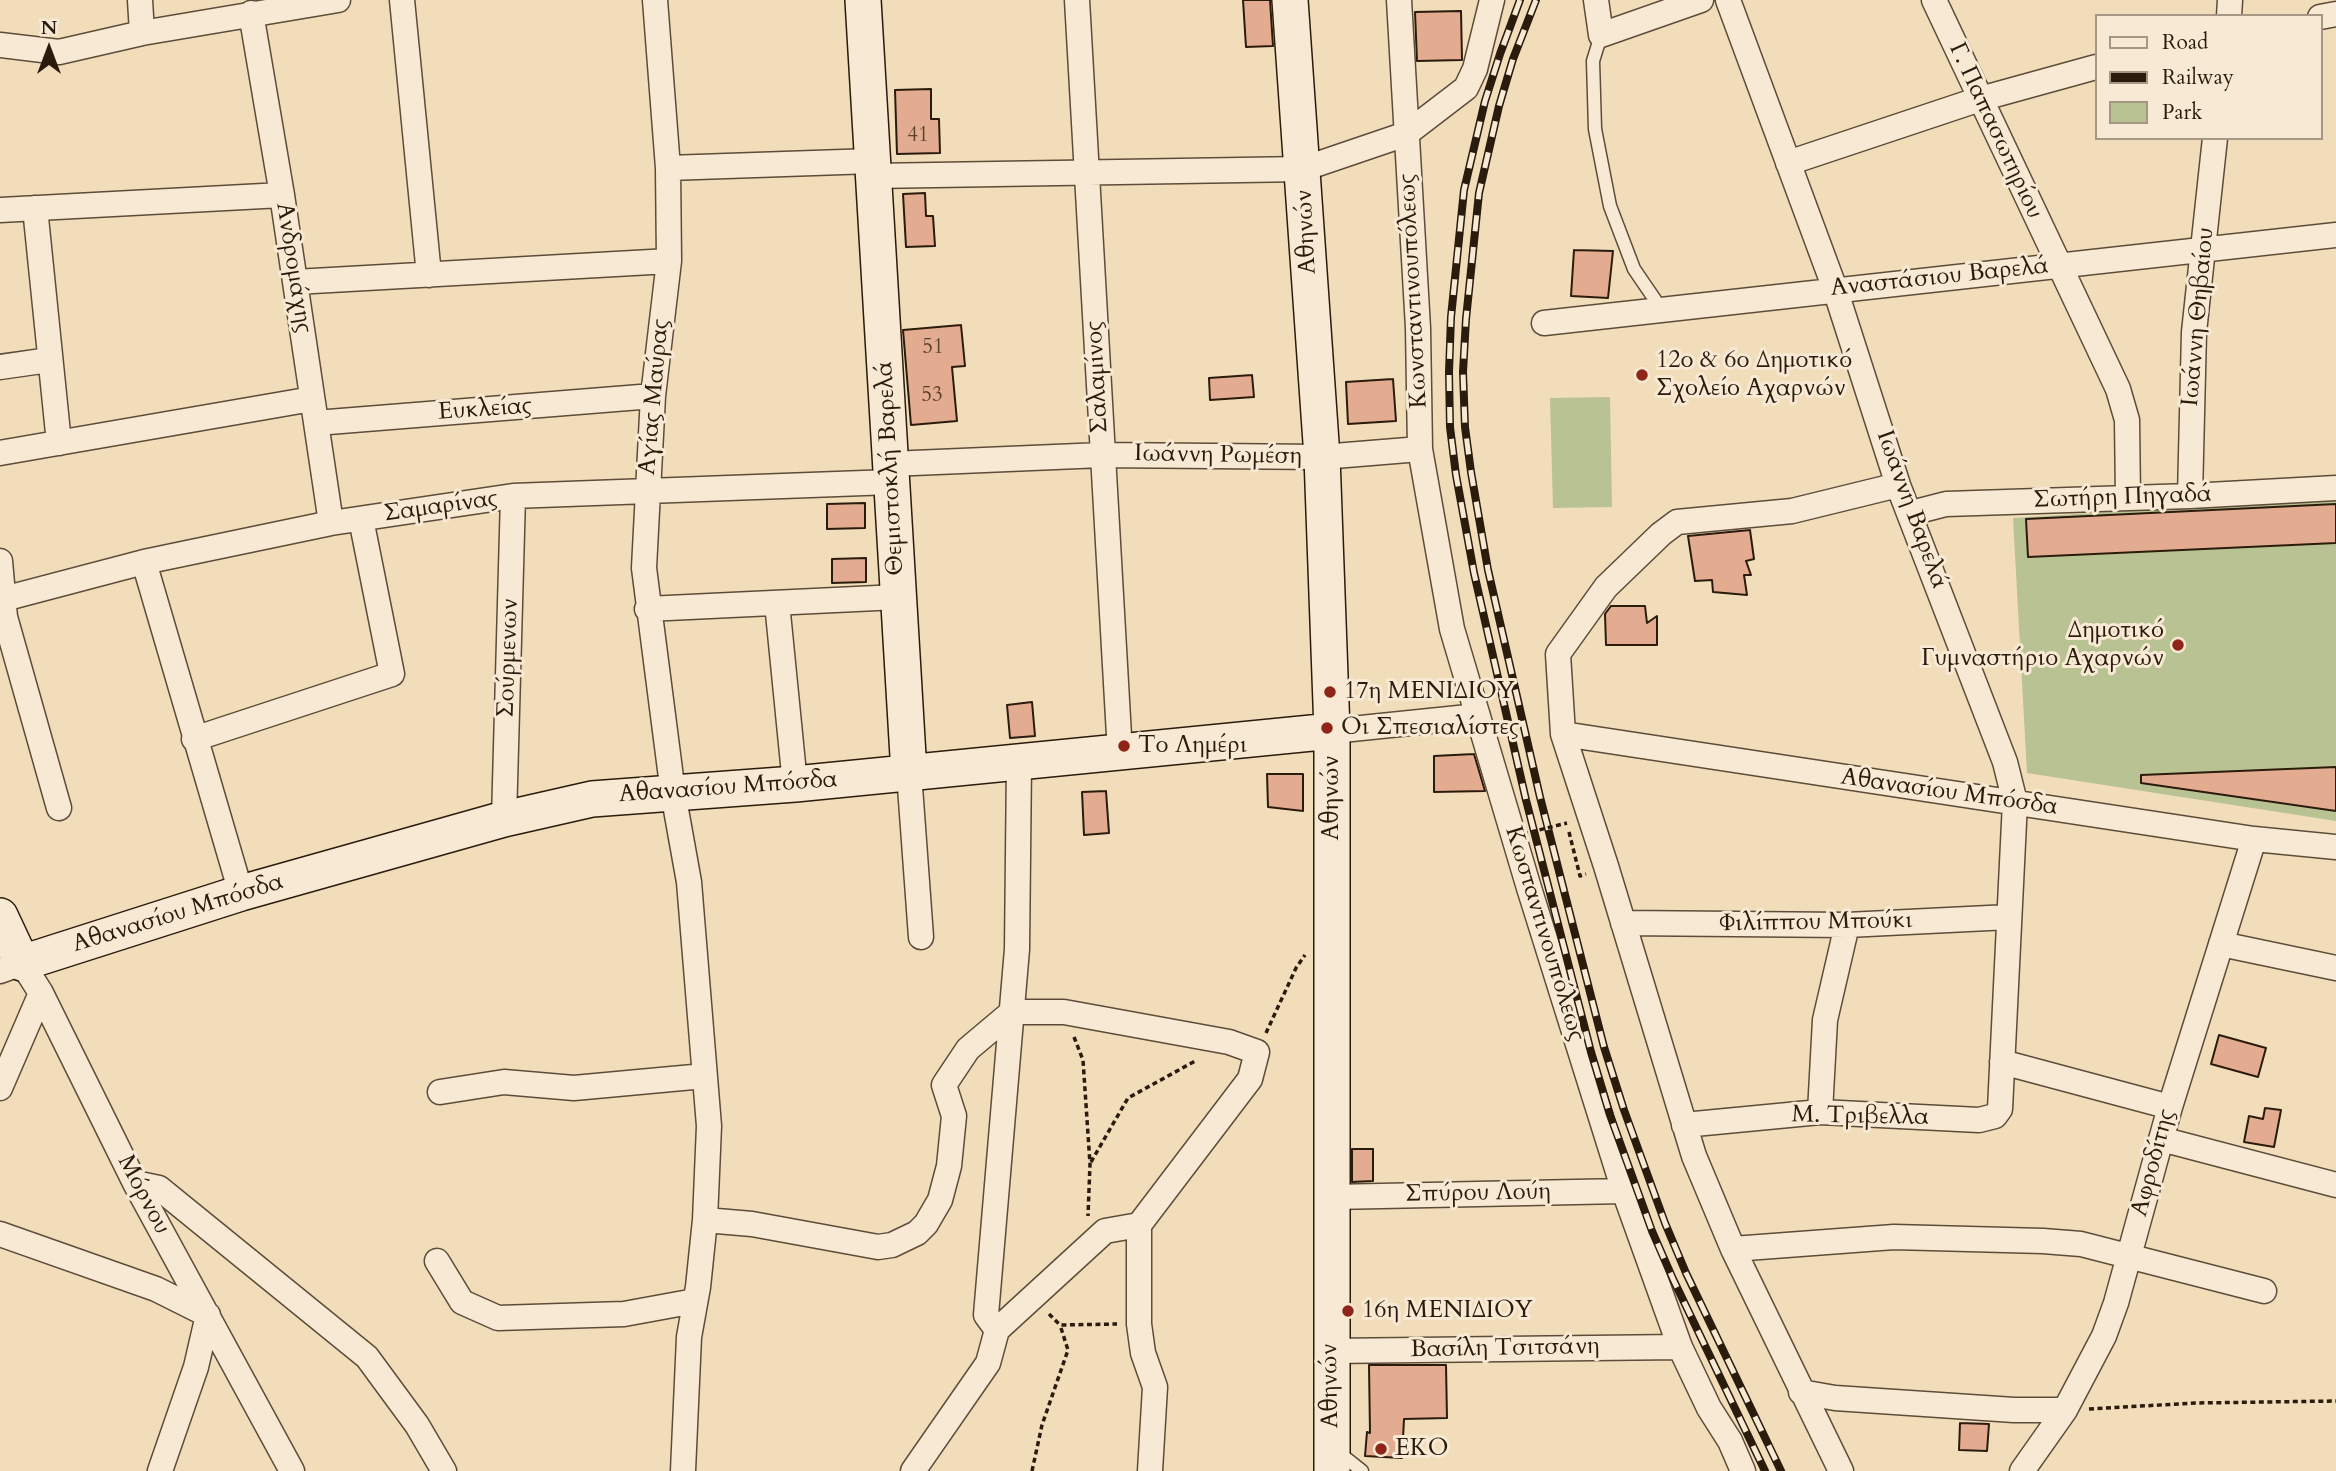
<!DOCTYPE html>
<meta charset="utf-8">
<style>
body{margin:0}
#map{position:relative;width:2336px;height:1471px;overflow:hidden;background:#f2ddbb;font-family:Cardo,serif}
canvas{display:block}
.legend{position:absolute;left:2095px;top:14px;width:228px;height:126px;box-sizing:border-box;background:#f7e9d3;border:2px solid #a59783;margin:0;padding:9px 12px;list-style:none;font-size:21px;color:#2b1b0c}
.legend li{display:flex;align-items:center;gap:14px;height:35px}
.legend b{width:35px;border:2px solid #a59783}
.north{position:absolute;left:14px;top:14px;width:70px;height:70px;-webkit-text-stroke:5px #f7e9d3;paint-order:stroke;rotate:0deg;font-size:19px;font-weight:700;line-height:28px;text-align:center;color:#2b1b0c}
.north::after{content:'';display:block;margin:auto;width:24px;height:32px;background:#2b1b0c;clip-path:polygon(50% 0,100% 100%,50% 72%,0 100%)}
</style>
<div id="map">
<canvas width="2336" height="1471"></canvas>
<ul class="legend">
<li><b style="height:9px;background:#f7e9d3"></b>Road</li>
<li><b style="height:9px;background:#2b1b0c"></b>Railway</li>
<li><b style="height:19px;background:#b8c292"></b>Park</li>
</ul>
<div class="north">N</div>
</div>
<script>
const g = document.querySelector('canvas').getContext('2d');
g.lineJoin = 'round';
function paint(path, color) { g.fillStyle = color; g.fill(path, 'evenodd'); }
const shape = rows => new Path2D(rows.map(r => 'M' + r).join(''));
function trace(path, color, width, dash) { g.strokeStyle = color; g.lineWidth = width; g.lineCap = dash ? 'butt' : 'round'; g.setLineDash(dash || []); g.stroke(path); }
function label(font, color, halo, rows, align = 'center') {
  g.font = font + ' Cardo,serif'; g.lineWidth = 6; g.setLineDash([]); g.textBaseline = 'middle'; g.strokeStyle = halo; g.fillStyle = color; for (const [text, x, y, turn = 0] of rows) {
    g.save(); g.translate(x, y); g.rotate((+turn || 0) * Math.PI / 180); g.textAlign = isNaN(turn) ? turn : align; if (halo) g.strokeText(text, 0, 0); g.fillText(text, 0, 0); g.restore();
  }
}
const green = shape([
 [1610,397,1612,507,1553,508,1550,398],
 [2336,498,2336,821,2027,773,2013,518]
]);
const building = shape([
 [1243,0,1270,0,1273,46,1246,47,1243,0],
 [1461,11,1462,60,1417,61,1415,12,1461,11],
 [931,89,931,119,939,119,940,153,897,154,895,90,931,89],
 [925,193,926,216,933,216,935,246,906,247,903,194,925,193],
 [1574,250,1613,251,1608,298,1571,296,1574,250],
 [961,325,965,366,952,367,957,421,911,425,903,330,961,325],
 [1252,375,1254,397,1210,400,1209,378,1252,375],
 [1393,379,1396,421,1348,424,1346,382,1393,379],
 [865,503,865,528,827,529,827,504,865,503],
 [2336,504,2336,543,2028,557,2026,519,2336,504],
 [1750,530,1754,559,1746,561,1751,575,1744,575,1747,595,1713,592,1712,580,1695,581,1688,536,1750,530],
 [866,558,866,582,832,583,832,559,866,558],
 [1611,606,1645,606,1647,623,1657,616,1657,645,1606,645,1605,614,1611,606],
 [1032,702,1035,736,1010,738,1007,705,1032,702],
 [1474,754,1485,791,1434,792,1434,756,1474,754],
 [2336,767,2336,811,2141,783,2141,775,2336,767],
 [1267,774,1303,774,1303,811,1268,807,1267,774],
 [1106,791,1109,833,1084,835,1082,792,1106,791],
 [2219,1035,2266,1048,2258,1077,2211,1064,2219,1035],
 [2265,1108,2281,1110,2274,1147,2244,1142,2249,1116,2263,1119,2265,1108],
 [1352,1149,1373,1149,1373,1181,1352,1182,1352,1149],
 [1369,1365,1446,1365,1447,1418,1404,1419,1402,1458,1365,1456,1367,1432,1370,1433,1369,1365],
 [1960,1423,1989,1424,1987,1451,1959,1450,1960,1423]
]);
const path = shape([
 [1569,832,1580,876,1586,874],
 [1266,1033,1296,968,1305,955],
 [1074,1037,1083,1060,1090,1164,1088,1216],
 [1091,1162,1128,1098,1197,1060],
 [1049,1314,1060,1325,1117,1324],
 [2089,1409,2195,1403,2336,1401],
 [1032,1471,1042,1425,1068,1350,1060,1325]
]);
const lane = shape([
 [1601,35,1593,61,1595,129,1610,206,1634,269,1662,310],
 [1338,1452,1362,1471]
]);
const street = shape([
 [140,0,142,33],
 [402,0,429,275],
 [655,0,668,168,669,261,653,396,644,568,673,793,689,882,709,1126,705,1220,698,1287,689,1337,683,1471],
 [1077,0,1120,753],
 [1399,0,1418,328,1420,449,1452,629,1529,888,1624,1191,1680,1347,1709,1408,1730,1441,1743,1471],
 [1596,0,1601,35,1701,0],
 [1934,0,2118,389,2127,420,2128,498],
 [251,13,282,195,331,523],
 [2229,16,2230,0],
 [2320,17,2336,14],
 [0,45,59,52,142,33,338,0],
 [1788,163,1980,99,2096,67],
 [668,168,872,161],
 [873,176,1303,169,1406,134,1466,88,1475,69,1492,0],
 [35,208,59,443],
 [0,210,282,195],
 [295,282,669,261],
 [1544,323,2336,235],
 [0,367,49,360],
 [316,423,653,396],
 [0,453,312,399],
 [890,464,1102,455,1322,457,1420,449],
 [2190,496,2194,332,2215,138],
 [1911,513,1946,504,2190,496,2336,488],
 [0,561,5,617,59,808],
 [144,562,241,893],
 [0,600,144,562,331,523,513,496,891,482],
 [777,603,795,784],
 [647,609,898,597],
 [1332,731,1478,716],
 [1563,734,2254,839,2336,847],
 [194,739,392,674,361,519],
 [909,773,921,937],
 [504,819,513,496],
 [1623,923,1847,925,2009,917],
 [2221,944,2336,968],
 [0,971,22,963,41,993,135,1183,292,1471],
 [2002,1062,2170,1107],
 [0,1088,41,993],
 [440,1092,504,1082,574,1088,704,1076],
 [1820,1112,1825,1020,1847,925],
 [1684,1125,1820,1112,1979,1120,1995,1116,2000,1109,2015,802,2005,762,1898,485,1835,289,1728,0],
 [2161,1139,2336,1185],
 [135,1183,159,1188,367,1357,417,1425,444,1471],
 [1332,1197,1624,1191],
 [705,1220,752,1224,878,1247,892,1245,917,1233,926,1224,940,1200,949,1166,954,1116,944,1085,968,1049,1012,1012,1064,1012,1229,1042,1257,1052,1250,1079,1139,1225,1105,1231,997,1330,988,1363,913,1471],
 [1139,1225,1139,1324,1143,1353,1155,1387,1150,1471],
 [0,1234,156,1289,208,1315,196,1367,160,1471],
 [1733,1249,1894,1237,2043,1241,2081,1244,2264,1291],
 [437,1261,462,1302,498,1318,624,1314,695,1301],
 [997,1330,986,1315,1017,949,1019,762],
 [1330,1351,1680,1347],
 [1801,1392,1835,1398,2014,1410,2065,1410],
 [1841,1471,1733,1249,1694,1156,1606,866,1563,734,1558,654,1606,587,1661,534,1677,522,1792,511,1898,485],
 [2022,1471,2065,1410,2104,1336,2116,1303,2170,1107,2254,839]
]);
const secondary = shape([
 [863,0,909,773],
 [1290,0,1322,457,1332,731,1332,1471],
 [0,916,22,963,241,893,504,819,592,799,795,784,1332,731]
]);
const rail = shape([
 [1520,0,1500,54,1485,101,1464,190,1451,317,1449,372,1450,427,1456,475,1474,573,1526,800,1591,1052,1610,1115,1652,1231,1673,1279,1765,1471],
 [1536,0,1513,59,1499,106,1479,193,1466,319,1463,372,1465,427,1471,472,1488,570,1540,797,1604,1047,1624,1110,1665,1223,1686,1273,1781,1471]
]);
const pathBridge = shape([
 [1523,834,1567,823]
]);
const markers = [
 [1642,375,7,"#8f2418"],
 [2178,645,7,"#8f2418"],
 [1330,692,7,"#8f2418"],
 [1327,728,7,"#8f2418"],
 [1124,746,7,"#8f2418"],
 [1348,1311,7,"#8f2418"],
 [1381,1449,7,"#8f2418"]
];
const numberNames = [
 ["41",918,136],
 ["51",933,348],
 ["53",932,396]
];
const streetNames = [
 ["Γ. Παπασωτηρίου",1995,131,65],
 ["Αθηνών",1307,232,-93],
 ["Ανδρομάχης",293,268,81],
 ["Αναστάσιου Βαρελά",1940,278,-6],
 ["Κωνσταντινουπόλεως",1414,291,-93],
 ["Ιωάννη Θηβαίου",2199,317,-85],
 ["Σαλαμίνος",1098,377,-93],
 ["Αγίας Μαύρας",655,397,-85],
 ["Ευκλείας",485,410,-4],
 ["Ιωάννη Ρωμέση",1218,456,1],
 ["Θεμιστοκλή Βαρελά",891,468,-93],
 ["Σωτήρη Πηγαδά",2123,498,-2],
 ["Σαμαρίνας",441,507,-8],
 ["Ιωάννη Βαρελά",1911,510,70],
 ["Σούρμενων",509,658,-88],
 ["Αθανασίου Μπόσδα",728,788,-4],
 ["Αθανασίου Μπόσδα",1949,793,8],
 ["Αθηνών",1332,798,-90],
 ["Αθανασίου Μπόσδα",178,914,-17],
 ["Φιλίππου Μπούκι",1816,923,-1],
 ["Κωσταντινουπόλεως",1544,934,73],
 ["Μ. Τριβελλα",1860,1117,1],
 ["Αφροδίτης",2154,1163,-75],
 ["Σπύρου Λούη",1478,1194,-1],
 ["Μόρνου",143,1195,62],
 ["Βασίλη Τσιτσάνη",1505,1349,-1],
 ["Αθηνών",1331,1386,-91]
];
const poiNames = [
 ["12ο & 6ο Δημοτικό",1656,361],
 ["Σχολείο Αχαρνών",1656,389],
 ["Δημοτικό",2164,631,"right"],
 ["Γυμναστήριο Αχαρνών",2164,659,"right"],
 ["17η ΜΕΝΙΔΙΟΥ",1344,692],
 ["Οι Σπεσιαλίστες",1341,728],
 ["Το Λημέρι",1138,746],
 ["16η ΜΕΝΙΔΙΟΥ",1362,1311],
 ["EKO",1395,1449]
];
paint(green, '#b8c292');
paint(building, '#e3ac90');
trace(building, '#2b1b0c', 2);
trace(lane, '#5d4c38', 15);
trace(street, '#5d4c38', 27);
trace(secondary, '#2b1b0c', 38);
trace(path, '#2b1b0c', 3.5, [5, 3.5]);
trace(lane, '#f7e9d3', 12);
trace(street, '#f7e9d3', 24);
trace(secondary, '#f7e9d3', 35);
trace(rail, '#2b1b0c', 8);
trace(rail, '#f7e9d3', 5, [16]);
trace(pathBridge, '#2b1b0c', 3.5, [5, 3.5]);
for (const [x, y, r, color] of markers) { const dot = new Path2D(); dot.arc(x, y, r, 0, 2 * Math.PI); g.fillStyle = color; g.fill(dot); trace(dot, '#f7e9d3', 2.5); }
label('21px', '#593f2d', null, numberNames);
label('24px', '#2b1b0c', '#f7e9d3', streetNames);
label('24px', '#2b1b0c', '#f7e9d3', poiNames, 'left');
</script>
